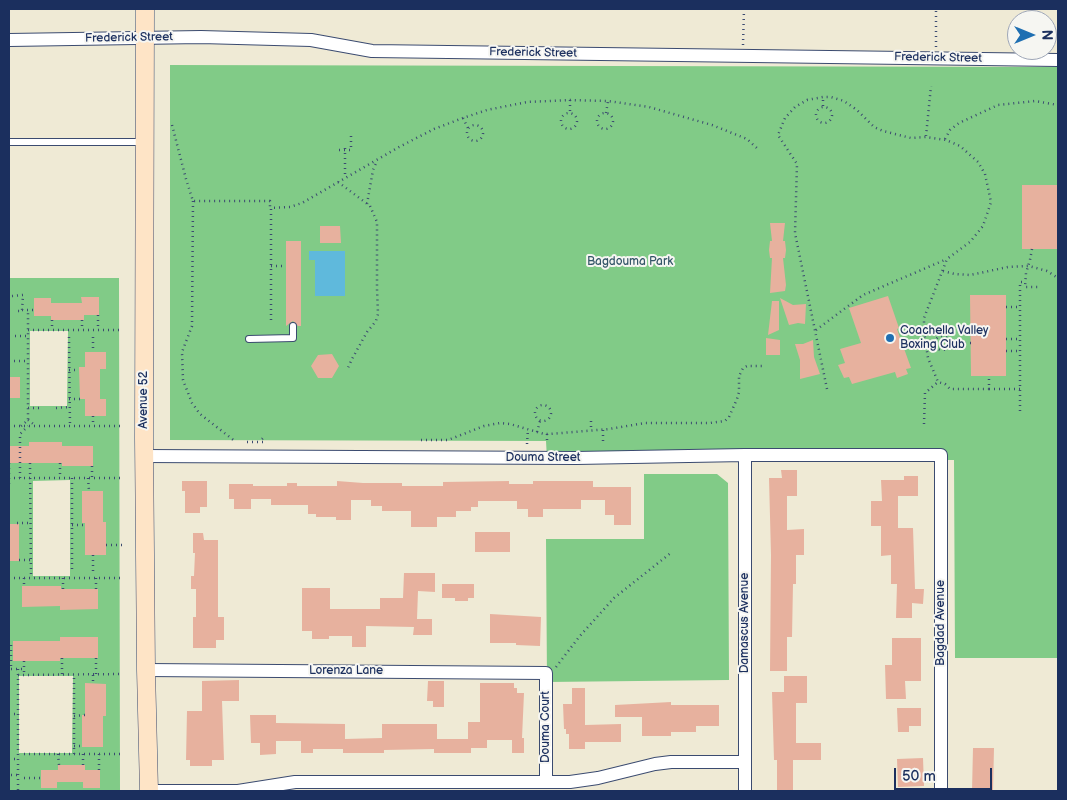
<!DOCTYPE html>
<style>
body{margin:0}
#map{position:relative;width:1067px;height:800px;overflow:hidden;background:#efead5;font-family:"Balsamiq Sans",sans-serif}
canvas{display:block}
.frame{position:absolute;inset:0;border:10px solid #1b2f5e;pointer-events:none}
.north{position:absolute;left:1007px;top:10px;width:50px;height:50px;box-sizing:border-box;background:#f6f6f2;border:1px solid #9ea6b7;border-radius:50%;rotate:90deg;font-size:14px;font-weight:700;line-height:20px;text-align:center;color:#1b2f5e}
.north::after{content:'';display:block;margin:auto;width:18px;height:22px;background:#1f6fb2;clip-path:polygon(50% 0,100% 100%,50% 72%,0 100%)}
.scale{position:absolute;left:894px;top:768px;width:98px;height:22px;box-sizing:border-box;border:2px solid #1b2f5e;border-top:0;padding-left:6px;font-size:15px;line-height:18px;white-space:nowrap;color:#1b2f5e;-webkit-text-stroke:4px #f6f6f2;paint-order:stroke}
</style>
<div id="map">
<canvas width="1067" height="800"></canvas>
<div class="frame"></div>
<div class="north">N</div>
<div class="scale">50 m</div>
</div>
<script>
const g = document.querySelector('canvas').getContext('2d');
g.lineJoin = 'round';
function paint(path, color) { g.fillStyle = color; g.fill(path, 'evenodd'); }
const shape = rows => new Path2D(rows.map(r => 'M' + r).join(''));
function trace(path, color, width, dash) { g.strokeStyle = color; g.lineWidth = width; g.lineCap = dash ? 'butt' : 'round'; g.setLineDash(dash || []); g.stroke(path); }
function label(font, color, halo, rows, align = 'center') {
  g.font = font + ' "Balsamiq Sans",sans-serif'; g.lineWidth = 4; g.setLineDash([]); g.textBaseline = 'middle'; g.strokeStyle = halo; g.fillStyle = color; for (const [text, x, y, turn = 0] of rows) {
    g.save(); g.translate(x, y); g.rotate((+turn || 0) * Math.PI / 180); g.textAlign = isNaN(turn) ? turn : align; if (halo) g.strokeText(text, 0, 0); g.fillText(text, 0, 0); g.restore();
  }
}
const green = shape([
 [170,65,1058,67,1058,658,955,658,954,460,547,459,546,441,170,440],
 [9,278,119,278,120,791,9,791],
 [30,331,68,331,67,406,30,406],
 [70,480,70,576,33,576,33,481],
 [19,676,73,676,72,753,19,753],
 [644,474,717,474,728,483,729,680,547,682,546,539,644,539]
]);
const water = shape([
 [309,251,345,251,345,296,315,296,315,260,309,260]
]);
const building = shape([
 [1022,185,1058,185,1058,249,1022,249],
 [770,223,785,223,783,241,785,241,786,250,785,258,783,258,786,285,785,291,770,293,772,258,770,258,769,250,770,241,772,241],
 [320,226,340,226,341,243,320,243],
 [286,241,301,241,301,326,298,326,293,321,286,326],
 [970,295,1006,295,1006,376,971,376],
 [888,296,899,328,897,329,911,368,906,369,908,374,897,378,895,372,852,384,849,377,844,378,838,365,845,363,840,349,861,343,849,308],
 [81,297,99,297,99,315,84,315,84,320,51,320,51,316,34,316,34,298,51,298,51,303,82,303],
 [780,298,793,305,806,304,805,324,798,323,789,325],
 [772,301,779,301,779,330,768,335],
 [766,338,780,340,780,355,766,355],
 [813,340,814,357,820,374,800,379,800,360,795,344,803,344],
 [85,352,106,352,106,369,100,369,100,399,106,399,106,416,85,416,85,399,80,399,79,367,85,367],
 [332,354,339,366,332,378,318,378,311,366,318,355],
 [9,377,20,377,20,398,10,398],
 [29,442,62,442,62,446,93,446,93,466,62,466,62,463,9,463,9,446,29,446],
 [781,470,797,470,797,496,787,496,787,530,804,529,804,555,796,555,796,584,793,584,792,637,787,637,787,671,770,671,771,555,769,478,782,478],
 [904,476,918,476,918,496,898,496,898,528,913,528,915,589,924,589,923,604,912,603,912,618,896,618,897,584,891,584,891,555,881,556,881,526,871,526,871,501,882,501,881,480,904,480],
 [182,481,207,481,207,507,200,507,200,513,185,513,185,491,182,491],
 [337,481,363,483,402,483,402,486,443,486,443,482,509,481,509,484,533,484,533,481,593,481,593,487,631,487,631,525,614,525,614,515,605,515,605,500,581,500,581,509,543,509,543,517,528,517,528,509,517,509,517,501,478,501,478,507,471,507,471,511,456,511,456,517,437,517,437,527,411,527,411,511,382,511,382,506,371,506,371,500,351,500,351,520,336,520,336,517,316,517,316,514,308,514,308,505,271,505,271,499,251,499,251,509,234,509,234,499,229,499,229,484,253,484,253,486,287,486,287,483,297,483,297,486,337,486],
 [82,491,103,491,103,522,106,522,106,555,85,555,85,523,82,523],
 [9,524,19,524,19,561,9,561],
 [475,532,510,532,510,552,475,552],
 [193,533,203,533,204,540,218,540,218,617,224,617,224,640,216,640,216,648,193,648,193,617,196,617,196,589,191,589,191,576,194,576,195,553,193,553],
 [404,573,435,573,435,592,418,591,417,619,432,619,432,635,413,635,414,627,366,626,366,647,352,647,352,636,329,636,329,639,312,639,312,631,302,631,302,588,330,588,330,609,380,609,380,598,403,598],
 [442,584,474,584,474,598,468,598,468,601,455,601,455,598,442,598],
 [22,586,61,586,61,589,98,589,98,609,60,610,60,606,22,607],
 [490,614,541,617,540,646,516,645,516,643,490,643],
 [60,637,98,637,98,658,60,658,60,661,13,661,13,641,60,641],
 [892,638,921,638,921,681,905,681,906,699,886,699,885,665,892,665],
 [784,676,807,676,807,703,796,703,796,743,821,743,821,760,793,760,793,791,777,791,777,760,774,760,772,692,784,692],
 [239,680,239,701,222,701,224,760,212,760,212,766,190,766,190,760,186,760,187,711,202,711,202,681],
 [428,681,444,681,444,707,433,707,433,701,427,701],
 [85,683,106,684,106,716,103,716,103,747,82,747,82,715,85,715],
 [480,683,514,683,514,688,517,688,517,693,524,693,522,738,524,738,524,753,512,753,512,740,487,740,487,748,471,748,471,753,434,753,434,749,384,750,384,753,343,753,343,749,313,749,313,753,301,753,301,741,276,741,276,754,260,755,260,743,251,743,250,715,276,715,276,723,345,724,345,739,382,738,382,724,437,724,437,739,468,739,468,722,480,722],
 [572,688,585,688,585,725,621,724,621,742,585,742,585,749,569,749,569,734,566,734,566,729,564,729,563,704,572,704],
 [671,702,671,705,719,705,719,726,696,726,696,732,671,732,671,736,642,736,642,717,615,717,615,705],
 [897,708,921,708,921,726,909,726,909,732,898,732],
 [973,748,994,748,993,791,972,791],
 [923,758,924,786,898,787,897,759],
 [58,765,85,765,85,770,100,770,100,788,83,788,83,782,57,782,57,788,41,788,41,770,58,770]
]);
const path = shape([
 [743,45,744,9],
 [936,47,936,9],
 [570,100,570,113],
 [823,106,823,97],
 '816 115a8 8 0 1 1 16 0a8 8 0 1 1-16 0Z',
 '597 121a8 8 0 1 1 16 0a8 8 0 1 1-16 0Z',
 '561 121a8 8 0 1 1 16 0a8 8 0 1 1-16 0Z',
 [606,113,608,101],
 [463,118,468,128],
 '467 133a8 8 0 1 1 16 0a8 8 0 1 1-16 0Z',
 [172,125,186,179,193,201,270,201,270,208],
 [926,136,931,86],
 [945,139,950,130,959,123,998,105,1035,101,1058,105],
 [345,148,345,178],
 [339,150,351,150,351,133],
 [338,182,370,206,377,222,377,289,378,314,376,321,367,332,352,359,347,370],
 [193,201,192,326,182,352,183,380,192,403,200,414,236,442],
 [367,204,373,170,377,161],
 [1032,249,1030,260,1026,273,1025,287,1041,287],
 [271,266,286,266],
 [943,271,955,274,970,275,1008,267,1029,266,1047,271,1058,278],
 [12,296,23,295,22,311,18,311],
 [1006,307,1020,307],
 [22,310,34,310],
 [98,315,98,330],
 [52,320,52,330],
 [82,320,82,330],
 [271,320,271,208,290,207,302,203,399,147,434,129,463,118,487,110,527,102,570,100,608,101,649,107,712,125,747,139,759,150],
 [28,330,122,330],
 [816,330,863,295,947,259],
 '935 343a7 7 0 1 1 14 0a7 7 0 1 1-14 0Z',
 [15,336,28,336],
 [69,337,70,426],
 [93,337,93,352],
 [1006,339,1020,339],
 [950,343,971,343],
 [1006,351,1020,351],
 [9,361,28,361],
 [69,370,79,370],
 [827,389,795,233,797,164,778,135,785,118,795,107,807,100,823,97,831,97,844,101,857,110,874,127,883,131,911,138,926,137,946,140,960,146,978,162,985,174,991,202,983,226,970,242,947,259,924,318,924,331,928,358,938,382,945,384,950,389,989,389,989,376],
 [989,389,1020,389],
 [69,399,80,399],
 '535 413a8 8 0 1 1 16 0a8 8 0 1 1-16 0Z',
 [28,408,41,408],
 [56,408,69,407],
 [1020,411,1020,282,1025,282],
 [93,416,93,426],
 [28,420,36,426],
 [591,421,591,431],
 [924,424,925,393,938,382],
 [9,426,122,426],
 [21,426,28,420,28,310],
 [603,430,603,444],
 [537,432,540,421],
 [547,434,547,444],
 [262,439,265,436],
 [421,440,448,440,484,426,500,423,510,424,544,434,550,434,609,429,645,423,710,423,725,421,729,417,737,399,739,392,739,376,743,368,747,366,762,366],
 [247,442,263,442],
 [527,444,528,429],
 [9,463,9,485],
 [30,463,31,577],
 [60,463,60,478],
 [92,466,92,478],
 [9,478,122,478],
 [20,478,20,434,28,426],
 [72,478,72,571],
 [88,478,89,491],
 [17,523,31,523],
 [72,525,83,525,83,523],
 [106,545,122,545],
 [93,555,93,571],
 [19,560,31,560],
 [9,578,122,578],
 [24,578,24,586],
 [63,578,63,589],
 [96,578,96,589],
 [62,658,62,675],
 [96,658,96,675],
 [24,661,24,669],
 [556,667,579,637,614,598,672,552],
 [9,669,11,669,11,643,13,643],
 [11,669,24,669,24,675],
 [18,669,18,791],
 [18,675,122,674],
 [93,675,93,683],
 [9,714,18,714],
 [74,716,85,715],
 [74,746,82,746],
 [24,754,122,754],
 [58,754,59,765],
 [74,754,74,675],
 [83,754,83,765],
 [99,754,99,770],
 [9,759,18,759],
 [11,775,18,775],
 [24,778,41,778]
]);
const lane = shape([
 [9,142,143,142],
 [249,339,293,338,293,326]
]);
const street = shape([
 [9,40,201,37,311,40,372,51,1058,60],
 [745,455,745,791],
 [144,456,576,458,745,455,941,455,941,791],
 [146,670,546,673,546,782],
 [149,791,238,791,295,782,570,782,598,778,655,764,671,762,745,762]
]);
const secondary = shape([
 [145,9,144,438,146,670,149,791]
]);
const markers = [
 [890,338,5,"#1f6fb2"]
];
const streetNames = [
 ["Frederick Street",129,38,-1],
 ["Frederick Street",533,53,1],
 ["Frederick Street",938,58,1],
 ["Avenue 52",144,400,-90],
 ["Douma Street",543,458],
 ["Damascus Avenue",745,623,-90],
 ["Bagdad Avenue",941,623,-90],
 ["Lorenza Lane",346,671],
 ["Douma Court",546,727,-90]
];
const parkNames = [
 ["Bagdouma Park",630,262]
];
const poiNames = [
 ["Coachella Valley",900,331],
 ["Boxing Club",900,345]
];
paint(green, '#81cb87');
paint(water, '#5fb9dc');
paint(building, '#e7b19e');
trace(lane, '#3b4b70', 8);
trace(street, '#3b4b70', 14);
trace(secondary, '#3b4b70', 19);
trace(path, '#3b4b70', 2.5, [1, 4]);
trace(lane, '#fff', 6);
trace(street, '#fff', 12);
trace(secondary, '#fee4c6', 18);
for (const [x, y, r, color] of markers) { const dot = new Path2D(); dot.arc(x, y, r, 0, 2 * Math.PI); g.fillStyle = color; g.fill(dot); trace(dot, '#f6f6f2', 2); }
label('12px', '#1b2f5e', '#f6f6f2', streetNames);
label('12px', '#345668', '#f6f6f2', parkNames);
label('12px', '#1b2f5e', '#f6f6f2', poiNames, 'left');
</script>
